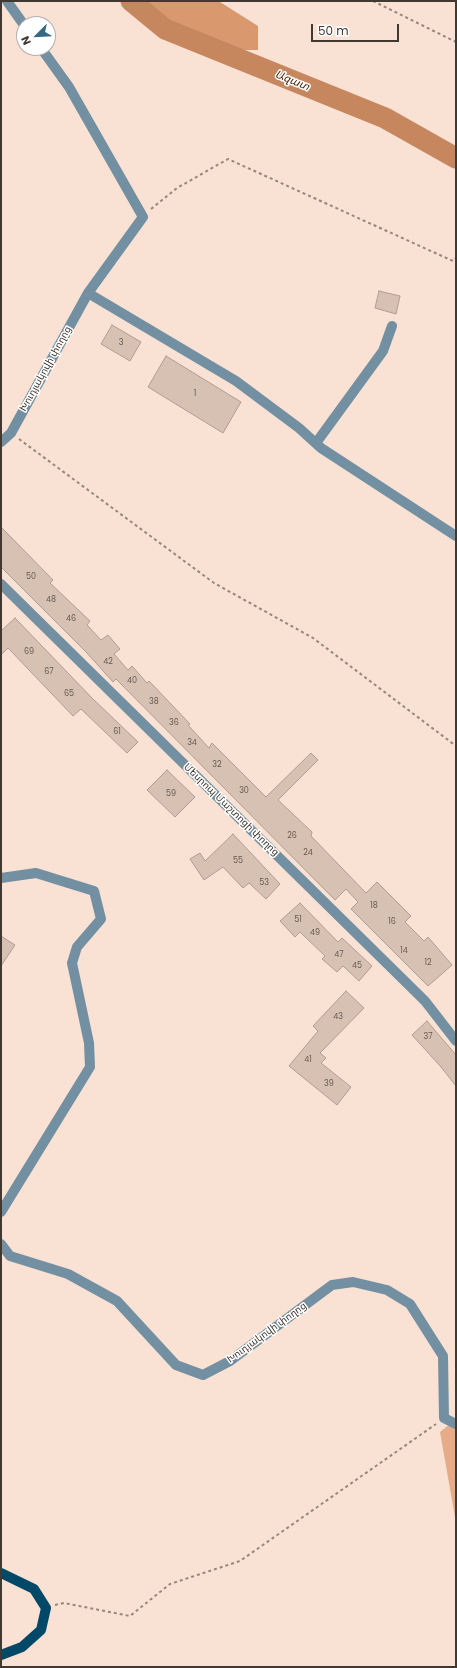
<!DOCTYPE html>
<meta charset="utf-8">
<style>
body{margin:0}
#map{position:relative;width:457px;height:1668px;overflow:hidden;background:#f9e1d4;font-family:Poppins,sans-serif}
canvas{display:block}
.frame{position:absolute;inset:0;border:2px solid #413832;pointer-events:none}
.north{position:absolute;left:16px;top:16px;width:40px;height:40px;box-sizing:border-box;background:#fff;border:1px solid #b3afad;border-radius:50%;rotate:246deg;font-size:11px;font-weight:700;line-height:16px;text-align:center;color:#413832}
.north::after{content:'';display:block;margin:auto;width:14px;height:18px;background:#346884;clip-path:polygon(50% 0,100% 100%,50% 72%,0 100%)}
.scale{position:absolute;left:311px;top:24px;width:88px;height:18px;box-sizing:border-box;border:2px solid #413832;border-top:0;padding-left:5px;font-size:12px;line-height:14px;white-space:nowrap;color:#413832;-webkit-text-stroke:3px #fff;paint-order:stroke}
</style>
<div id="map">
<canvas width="457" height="1668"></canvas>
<div class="frame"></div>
<div class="north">N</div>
<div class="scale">50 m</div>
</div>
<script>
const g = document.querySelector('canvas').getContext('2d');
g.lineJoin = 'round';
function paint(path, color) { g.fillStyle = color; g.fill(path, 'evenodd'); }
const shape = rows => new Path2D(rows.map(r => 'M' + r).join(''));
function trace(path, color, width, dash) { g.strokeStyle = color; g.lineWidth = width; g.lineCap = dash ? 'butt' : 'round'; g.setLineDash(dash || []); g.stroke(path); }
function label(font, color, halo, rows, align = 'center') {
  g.font = font + ' Poppins,"Noto Sans Armenian",sans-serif'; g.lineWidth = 3; g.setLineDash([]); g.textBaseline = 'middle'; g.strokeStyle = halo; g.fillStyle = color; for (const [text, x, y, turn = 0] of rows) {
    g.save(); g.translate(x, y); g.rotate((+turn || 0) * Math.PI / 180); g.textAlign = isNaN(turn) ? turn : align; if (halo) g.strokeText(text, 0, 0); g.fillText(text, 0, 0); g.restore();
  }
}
const green = shape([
 [456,1419,456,1523,440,1432]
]);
const forest = shape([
 [145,1,220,2,258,26,258,50,243,50,174,27]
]);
const river = shape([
 [131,1,165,29,385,118,456,158]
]);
const building = shape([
 [379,291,400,296,396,314,375,308,379,291],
 [112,325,141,342,130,361,101,344,112,325],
 [166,356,241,402,223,433,148,387,166,356],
 [1,527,53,580,50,583,90,621,87,625,101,640,108,635,120,649,114,654,128,670,132,666,147,683,149,681,190,724,188,725,209,748,212,743,266,797,311,753,318,760,278,800,312,832,311,836,366,893,377,882,411,916,405,922,424,941,428,937,452,965,428,986,351,909,358,902,346,889,335,900,116,679,113,682,87,653,1,567,1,527],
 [15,618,92,698,138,742,127,753,81,709,73,716,8,648,1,655,1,631,15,618],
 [167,770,195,797,175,817,147,790,167,770],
 [233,834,280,884,266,899,249,883,243,888,223,867,204,880,190,859,200,853,205,861,233,834],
 [300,903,338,942,342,938,372,966,359,981,343,966,337,972,322,959,325,956,300,932,295,937,280,921,300,903],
 [1,936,15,945,1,966,1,936],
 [346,991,364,1008,320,1053,326,1058,321,1063,351,1087,337,1105,289,1066,318,1031,313,1026,346,991],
 [427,1021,456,1055,456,1086,441,1067,412,1035,427,1021]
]);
const path = shape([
 [373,1,456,42],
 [151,209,177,188,228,159,453,261,456,258],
 [19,439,214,583,313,638,456,746],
 [55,1605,64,1603,130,1616,170,1584,240,1561,436,1424]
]);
const minor = shape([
 [7,1,24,25],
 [88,293,236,381,299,428,321,448,456,536],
 [1,442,11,433,88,293,143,217,69,87,41,48],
 [316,443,383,351,392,326],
 [1,584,425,1001,456,1041],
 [1,878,36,873,94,891,101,919,77,947,72,963,89,1043,90,1067,1,1212],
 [1,1244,10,1256,68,1274,117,1301,176,1365,203,1375,230,1361,332,1285,353,1282,387,1290,410,1304,443,1356,444,1418,456,1424]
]);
const major = shape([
 [1,1573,34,1589,46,1608,41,1630,22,1647,1,1655]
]);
const numberNames = [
 ["3",121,343],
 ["1",195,394],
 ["50",31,577],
 ["48",51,600],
 ["46",71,619],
 ["69",29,652],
 ["42",108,662],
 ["67",49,672],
 ["40",132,681],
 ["65",69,694],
 ["38",154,702],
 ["36",174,723],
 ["61",117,732],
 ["34",192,743],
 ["32",217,765],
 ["30",244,791],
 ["59",171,794],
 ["26",292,836],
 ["24",308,853],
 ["55",238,861],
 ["53",264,883],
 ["18",374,906],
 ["51",298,920],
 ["16",392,922],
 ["49",315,933],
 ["14",404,951],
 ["47",339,955],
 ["12",428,963],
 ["45",357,966],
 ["43",338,1017],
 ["37",428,1037],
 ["41",308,1060],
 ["39",329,1084]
];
const streetNames = [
 ["Խուդյակովի փողոց",46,369,-61],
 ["Մեսրոպ Մաշտոցի փողոց",231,810,44],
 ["Խուդյակովի փողոց",267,1333,-36]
];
const waterNames = [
 ["Ազատ",292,81,22]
];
paint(green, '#e6ac87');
paint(forest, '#da986f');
trace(river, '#c6865e', 21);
paint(building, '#d7c1b3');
trace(building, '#b29c8f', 1);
trace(path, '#96867d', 2, [3, 3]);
trace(minor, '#7290a2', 10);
trace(major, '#004867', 10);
label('8px', '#665a52', null, numberNames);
label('10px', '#413832', '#fff', streetNames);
label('italic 11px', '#4e2404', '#fff', waterNames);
</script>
